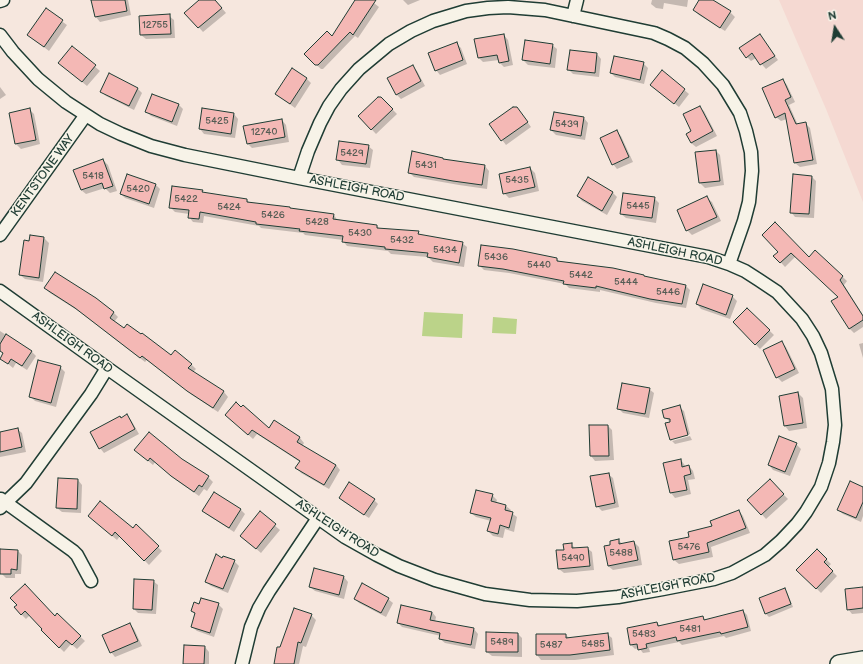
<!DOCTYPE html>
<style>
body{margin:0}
#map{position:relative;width:863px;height:664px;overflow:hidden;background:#f6e7de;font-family:"Balsamiq Sans",sans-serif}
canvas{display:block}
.north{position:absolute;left:815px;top:8px;width:40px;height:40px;-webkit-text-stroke:3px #f7f3e8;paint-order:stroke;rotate:348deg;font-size:11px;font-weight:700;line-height:16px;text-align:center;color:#1f3d34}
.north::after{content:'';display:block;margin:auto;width:14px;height:18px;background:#1f3d34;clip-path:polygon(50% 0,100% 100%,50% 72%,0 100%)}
</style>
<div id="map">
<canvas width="863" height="664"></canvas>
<div class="north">N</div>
</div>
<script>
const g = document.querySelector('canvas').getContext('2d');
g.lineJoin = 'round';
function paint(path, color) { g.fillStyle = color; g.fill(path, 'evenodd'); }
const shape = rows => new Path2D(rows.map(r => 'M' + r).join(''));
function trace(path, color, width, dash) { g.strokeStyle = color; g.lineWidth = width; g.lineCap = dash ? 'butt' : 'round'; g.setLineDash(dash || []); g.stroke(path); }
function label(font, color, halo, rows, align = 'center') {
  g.font = font + ' "Balsamiq Sans",sans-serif'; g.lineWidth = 3; g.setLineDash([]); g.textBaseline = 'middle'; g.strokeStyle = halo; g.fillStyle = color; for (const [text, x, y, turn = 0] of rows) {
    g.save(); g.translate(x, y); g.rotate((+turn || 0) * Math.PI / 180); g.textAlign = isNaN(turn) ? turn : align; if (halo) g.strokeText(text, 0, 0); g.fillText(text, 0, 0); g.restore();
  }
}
const built = shape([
 [779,0,863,0,863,202,826,109]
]);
const green = shape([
 [424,312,463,314,462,338,422,336],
 [493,317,517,319,516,334,492,333]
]);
const shadow = shape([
 [92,0,128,0,131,15,100,22,96,17],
 [201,0,215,0,226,13,203,32,186,13],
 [356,0,370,0,379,7,358,38,355,36,323,69,321,69,305,54,332,37],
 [403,0,420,0,408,5],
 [652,0,688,0,687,7,664,3,663,9,656,8,651,4],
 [700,0,711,0,730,12,735,17,725,31,699,15,694,10],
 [46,10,67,25,49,51,28,35],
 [169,16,174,20,175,38,146,39,141,35],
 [504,35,508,40,513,65,504,67,499,62,499,60,483,62,479,58],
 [760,35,778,60,766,69,756,58,751,61,747,57],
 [456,43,461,48,467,64,440,75,436,70],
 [552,45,557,49,555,68,528,65,523,60],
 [72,47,100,71,87,86,64,67],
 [597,54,601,59,599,77,573,74,569,70],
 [643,63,648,68,644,84,615,77,611,73],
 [412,66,417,71,425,86,401,99,396,94],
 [662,71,689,94,679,107,656,89],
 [306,78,311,83,295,108,276,94],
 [783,80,787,85,795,102,789,105,798,125,806,124,810,128,817,164,800,167,795,163,787,119,781,121,776,117],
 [0,87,6,95,0,99],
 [138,89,142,93,134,110,106,96,101,91],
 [153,95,179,105,183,109,177,126,151,116,146,111],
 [381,98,397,114,376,134,359,116],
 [699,107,704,111,717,136,696,147,691,143],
 [29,109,34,114,40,144,21,149,16,144,10,113],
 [203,110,234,114,238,119,235,138,204,134,200,129],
 [521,113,531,127,506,145,490,124],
 [584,118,588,123,585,140,556,135,551,130],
 [282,120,286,125,289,142,252,148,247,143],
 [617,132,621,136,633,162,617,169,613,164],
 [368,146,373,150,370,168,342,165,338,160],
 [716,151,720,155,724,185,705,188,700,183,696,153],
 [443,158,445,161,485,166,489,171,487,189,459,185,414,177,409,172],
 [103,160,108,165,117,191,110,193,105,188,86,194,81,190,75,171],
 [530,168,535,173,539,191,509,198,504,193],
 [812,177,816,181,814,218,795,217,791,212],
 [588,178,613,193,617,197,607,215,582,201,578,196],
 [156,185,160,189,154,208,125,198,121,194],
 [202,191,204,193,247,200,250,203,334,215,338,221,377,226,380,229,418,232,421,236,462,243,467,247,464,267,433,262,428,257,391,254,388,251,347,246,343,241,343,240,305,235,303,233,261,228,259,226,204,216,203,223,193,222,189,217,189,214,175,212,170,207],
 [654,198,659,203,656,223,626,218,621,214],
 [707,198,712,202,721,221,692,235,687,230],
 [775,224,809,258,815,251,847,281,844,285,863,315,863,327,854,333,849,328,840,297,796,256,785,267,775,256,779,252],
 [30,236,44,238,49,243,43,282,25,279,20,275],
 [557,259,561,263,685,285,690,290,686,308,656,303,600,290,600,292,569,288,565,284,509,273,484,270,479,265],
 [45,288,114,313,118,317,114,322,171,357,191,364,196,369,193,372,224,392,228,397,218,412,192,395,147,360,145,362,80,312,50,293],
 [732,296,737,301,730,319,701,309,697,304],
 [747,309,774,335,760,349,734,322],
 [0,331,32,352,36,356,27,370,16,363,13,368,1,358,4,354,0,350],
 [782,342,786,347,799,373,782,382,777,377],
 [863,343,863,358,859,344],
 [60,367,65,372,56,407,35,401,30,396],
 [649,389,654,393,649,418,623,413,618,408],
 [798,393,803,398,807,428,789,431,785,426,780,396],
 [679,407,684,411,690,434,672,438,672,441,690,436,692,440,675,444,671,440,671,423,665,417],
 [127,416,131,420,139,434,104,453,100,448,121,419],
 [231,419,269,430,274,422,300,438,304,443,302,446,336,465,340,470,329,489,301,473,297,468,300,462,257,434,253,439],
 [608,426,612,430,614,460,595,461,591,456],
 [17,429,22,433,26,452,0,457,0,433],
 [796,444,801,449,790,476,773,470,769,465],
 [140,454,182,460,208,477,213,482,207,491,204,489,199,496,176,480,155,462,153,465],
 [681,460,686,467,689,466,693,471,695,479,688,480,691,494,675,498,671,493,664,464],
 [608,474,613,478,619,507,602,511,597,506],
 [78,480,82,485,81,513,62,512,57,508],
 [770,481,788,499,766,519,749,500],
 [863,488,863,516,861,522,843,514,838,510],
 [214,493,241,510,245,514,234,532,208,515,203,511],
 [492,495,497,500,496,503,506,506,511,510,510,512,517,517,514,532,505,529,503,538,493,536,488,531,491,521,476,517,471,513],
 [340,498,374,500,378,504,369,518,344,502],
 [739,511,743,516,750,533,711,547,713,557,679,564,674,560,690,538,714,527],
 [260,513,280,530,261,553,246,540],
 [93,520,133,530,136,526,162,551,149,565,120,536,117,540],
 [618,540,623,544,634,542,639,547,642,565,613,570,608,566,612,546],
 [571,544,576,549,587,548,592,552,594,570,564,573,559,569,565,550],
 [0,550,18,551,22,555,21,574,15,574,15,578,6,578,0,572],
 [817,550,831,564,828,567,837,576,821,593,798,570],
 [222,559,234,561,239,566,228,593,211,586,206,582],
 [315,570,344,577,348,582,344,599,315,591,310,587],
 [153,581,158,585,156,614,138,613,134,609],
 [863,588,863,613,852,614,848,609],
 [784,589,787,592,793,607,769,617,766,614,760,599],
 [355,599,388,599,393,603,386,617,359,603],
 [218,604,223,609,214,637,197,631,192,627,196,615,192,611],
 [15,608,55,617,57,615,85,641,77,649,71,644,64,652,42,630,43,629,30,615,26,619],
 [743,611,747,615,751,631,726,638,724,636,682,645,679,642,649,648,650,652,643,653,639,648,635,649,631,645,628,629,657,623,661,627,703,618,706,620],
 [432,612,436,617,435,622,474,629,478,634,475,649,445,643,440,639,441,636,402,627,398,623],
 [311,615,316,620,306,647,303,646,299,664,275,664,281,648],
 [130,624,134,629,142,646,115,657,111,652],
 [518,634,522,638,522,657,492,656,487,652],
 [607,634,612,638,614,655,575,660,541,660,537,655,566,635,570,639],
 [205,647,209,652,209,664,184,664]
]);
const building = shape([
 [91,0,125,0,127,11,95,17,91,0],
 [199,0,215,0,222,8,198,28,184,13,199,0],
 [355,0,376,0,353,35,350,32,318,65,315,65,304,54,327,31,332,36,355,0],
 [699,0,713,0,731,11,720,28,693,10,699,0],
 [46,8,63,20,44,47,27,35,46,8],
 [170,14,171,34,140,35,139,16,170,14],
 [504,34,509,61,499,63,497,55,478,58,474,39,504,34],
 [760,34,775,56,760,65,752,53,746,58,739,48,760,34],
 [525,40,553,44,550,64,522,60,525,40],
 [457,42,463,60,435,71,428,53,457,42],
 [72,46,96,65,82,82,58,63,72,46],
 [570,50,597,53,595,73,567,70,570,50],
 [614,56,644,62,640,80,610,73,614,56],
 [413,65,421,81,396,95,387,78,413,65],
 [292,68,307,78,290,104,275,94,292,68],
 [662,70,685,89,674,104,650,85,662,70],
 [109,73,138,88,129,106,100,92,109,73],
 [783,79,791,97,785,100,796,124,806,122,813,160,794,163,785,113,775,118,762,88,783,79],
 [152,94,179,104,172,122,145,112,152,94],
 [378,97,381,97,393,109,371,130,358,116,378,97],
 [700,106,713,131,691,143,686,134,691,131,683,114,700,106],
 [513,107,517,107,528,122,501,141,489,124,513,107],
 [30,108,36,140,15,144,9,113,30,108],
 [202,108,234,113,231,134,199,129,202,108],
 [554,112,584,117,581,136,550,130,554,112],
 [282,119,285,137,247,144,243,126,282,119],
 [617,130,629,157,612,165,600,138,617,130],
 [339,141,369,145,366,164,336,160,339,141],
 [716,150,720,181,699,183,695,152,716,150],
 [412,151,443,158,443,159,485,165,482,185,453,181,408,173,412,151],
 [103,159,113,186,104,189,102,183,81,190,73,170,103,159],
 [530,167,535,187,503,194,499,174,530,167],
 [127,174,156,184,149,204,120,194,127,174],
 [793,174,812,176,809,214,790,213,793,174],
 [588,177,613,192,602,211,577,196,588,177],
 [172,186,203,190,202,192,247,199,247,202,290,207,290,208,334,214,333,219,377,225,377,228,419,231,418,234,463,242,459,263,427,257,428,253,385,249,385,247,342,242,343,236,299,231,300,229,256,224,256,222,200,212,199,219,188,218,189,210,169,208,172,186],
 [623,193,655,197,652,218,620,214,623,193],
 [707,196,717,217,686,231,677,210,707,196],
 [775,222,809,257,815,250,843,276,840,280,863,316,863,320,849,329,831,301,838,297,791,253,780,263,773,256,778,252,762,235,775,222],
 [30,235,44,237,39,278,19,275,24,240,29,241,30,235],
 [481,245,513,249,557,258,557,261,613,268,644,275,644,276,686,285,682,304,650,299,596,286,596,288,563,284,564,281,503,269,478,266,481,245],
 [55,272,96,298,114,312,110,318,124,328,127,324,141,334,142,333,171,355,175,350,192,364,188,368,224,391,213,408,187,391,142,356,140,358,75,308,44,288,55,272],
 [703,284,733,295,726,315,696,304,703,284],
 [747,308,770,330,755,345,733,322,747,308],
 [6,334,32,351,22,366,11,359,8,364,0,359,3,353,0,351,0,344,6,334],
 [782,341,795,369,776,378,763,350,782,341],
 [38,360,61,366,51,403,29,397,38,360],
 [622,383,650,388,645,414,617,409,622,383],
 [798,392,803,423,784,426,779,396,798,392],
 [236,402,241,407,243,405,269,428,274,420,300,437,297,442,336,465,324,485,295,468,300,461,252,430,248,435,225,415,236,402],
 [680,405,688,435,670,440,665,423,670,422,670,419,664,418,662,410,680,405],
 [127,414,135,429,99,449,90,432,120,416,121,418,127,414],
 [589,425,608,425,609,456,590,456,589,425],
 [18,428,22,447,0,452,0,432,18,428],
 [149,432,182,459,209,476,202,487,199,485,194,492,171,476,150,458,148,461,134,450,149,432],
 [779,436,797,443,785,472,768,465,779,436],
 [681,459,682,467,689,465,691,474,684,476,687,490,670,493,663,463,681,459],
 [609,473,615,503,596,507,590,476,609,473],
 [58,478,78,479,77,509,56,508,58,478],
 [770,479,784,494,761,515,747,500,770,479],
 [850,481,863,487,863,502,856,518,837,510,850,481],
 [349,482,375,499,364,515,339,498,349,482],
 [476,490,493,494,491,501,506,505,505,510,513,512,509,528,500,525,498,534,487,531,491,518,470,513,476,490],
 [214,492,241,509,229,528,202,511,214,492],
 [100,501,133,528,136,524,159,546,144,561,115,532,112,536,88,516,100,501],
 [739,510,746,528,707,543,709,552,673,560,669,541,689,537,688,532,712,526,710,521,739,510],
 [260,511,276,524,256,549,240,536,260,511],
 [619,539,619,544,634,541,638,560,608,566,604,546,610,545,610,541,619,539],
 [572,543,572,548,588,547,590,566,558,569,556,550,564,550,563,544,572,543],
 [0,549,18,550,17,570,11,569,11,574,0,574,0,549],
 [817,549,827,559,824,562,833,571,816,589,796,570,817,549],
 [216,554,222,558,223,556,235,560,223,589,205,582,216,554],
 [314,568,344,576,339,595,309,587,314,568],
 [134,579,154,580,152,610,133,609,134,579],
 [362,583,389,598,381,613,354,599,362,583],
 [25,584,55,616,57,613,81,636,72,645,66,640,59,648,41,630,42,629,25,611,21,615,14,607,17,605,10,598,25,584],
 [863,587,863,608,847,610,845,589,863,587],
 [785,588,791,604,765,614,759,598,785,588],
 [201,598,219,603,210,633,191,627,195,613,191,611,194,602,199,604,201,598],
 [401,605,432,612,430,620,474,628,471,645,439,639,440,633,397,623,401,605],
 [294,608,312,614,301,643,298,642,294,664,274,664,277,647,280,647,294,608],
 [743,610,748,627,721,634,720,632,677,641,676,637,646,644,647,648,638,650,637,644,630,645,627,628,657,622,658,626,703,616,704,620,743,610],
 [130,623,138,641,110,653,102,635,130,623],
 [486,632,518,633,518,652,486,652,486,632],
 [608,633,610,650,570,655,536,655,536,634,566,634,566,638,608,633],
 [184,645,205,646,204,664,183,664,184,645]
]);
const minor = shape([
 [0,1,3,0],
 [573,16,577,0],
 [0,35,13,52,38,79,66,102,100,124,121,134,151,146,185,155,299,178,708,257,729,264,745,271,759,280,777,292,802,319,813,336,821,353,832,389,835,425,833,442,829,463,821,487,806,512,797,524,781,541,765,555,732,573,714,579,663,589,618,597,577,601,530,600,485,594,435,580,399,566,377,555,345,537,107,368,0,291],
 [299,178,308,151,320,123,329,106,341,89,359,69,389,44,411,31,433,21,466,11,488,8,508,7,545,10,654,33,668,39,685,48,703,63,723,85,740,113,746,131,751,152,752,171,749,202,744,221,729,264],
 [0,235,85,116],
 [1,499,73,551,77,555,91,581],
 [0,508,26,483,91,394,107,368],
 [242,664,251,627,259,608,269,591,318,518]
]);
const secondary = shape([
 [839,664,863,660]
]);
const numberNames = [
 ["12755",155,25],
 ["5425",217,121],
 ["5439",567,124],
 ["12740",264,132],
 ["5429",352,153],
 ["5431",426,165],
 ["5418",93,176],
 ["5435",517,180],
 ["5420",138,189],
 ["5422",186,199],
 ["5445",638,206],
 ["5424",229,207],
 ["5426",273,215],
 ["5428",317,222],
 ["5430",360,233],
 ["5432",402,240],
 ["5434",445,250],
 ["5436",496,257],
 ["5440",539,265],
 ["5442",581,275],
 ["5444",626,282],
 ["5446",668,292],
 ["5476",689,547],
 ["5488",621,553],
 ["5490",573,558],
 ["5481",690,629],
 ["5483",644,634],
 ["5489",502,642],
 ["5485",593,644],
 ["5487",551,645]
];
const streetNames = [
 ["KENTSTONE WAY",43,176,-54],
 ["ASHLEIGH ROAD",357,189,11],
 ["ASHLEIGH ROAD",675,252,12],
 ["ASHLEIGH ROAD",72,343,36],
 ["ASHLEIGH ROAD",337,529,33],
 ["ASHLEIGH ROAD",668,587,-11]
];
paint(built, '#f5d9d2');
paint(green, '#bbd389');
paint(shadow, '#0003');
paint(building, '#f4b8b5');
trace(building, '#1f3d34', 1);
trace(minor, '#1f3d34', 15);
trace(secondary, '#1f3d34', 20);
trace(minor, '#f7f3e8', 12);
trace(secondary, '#f7f3e8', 17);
label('10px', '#545c54', null, numberNames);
label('12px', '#1f3d34', '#f7f3e8', streetNames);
</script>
